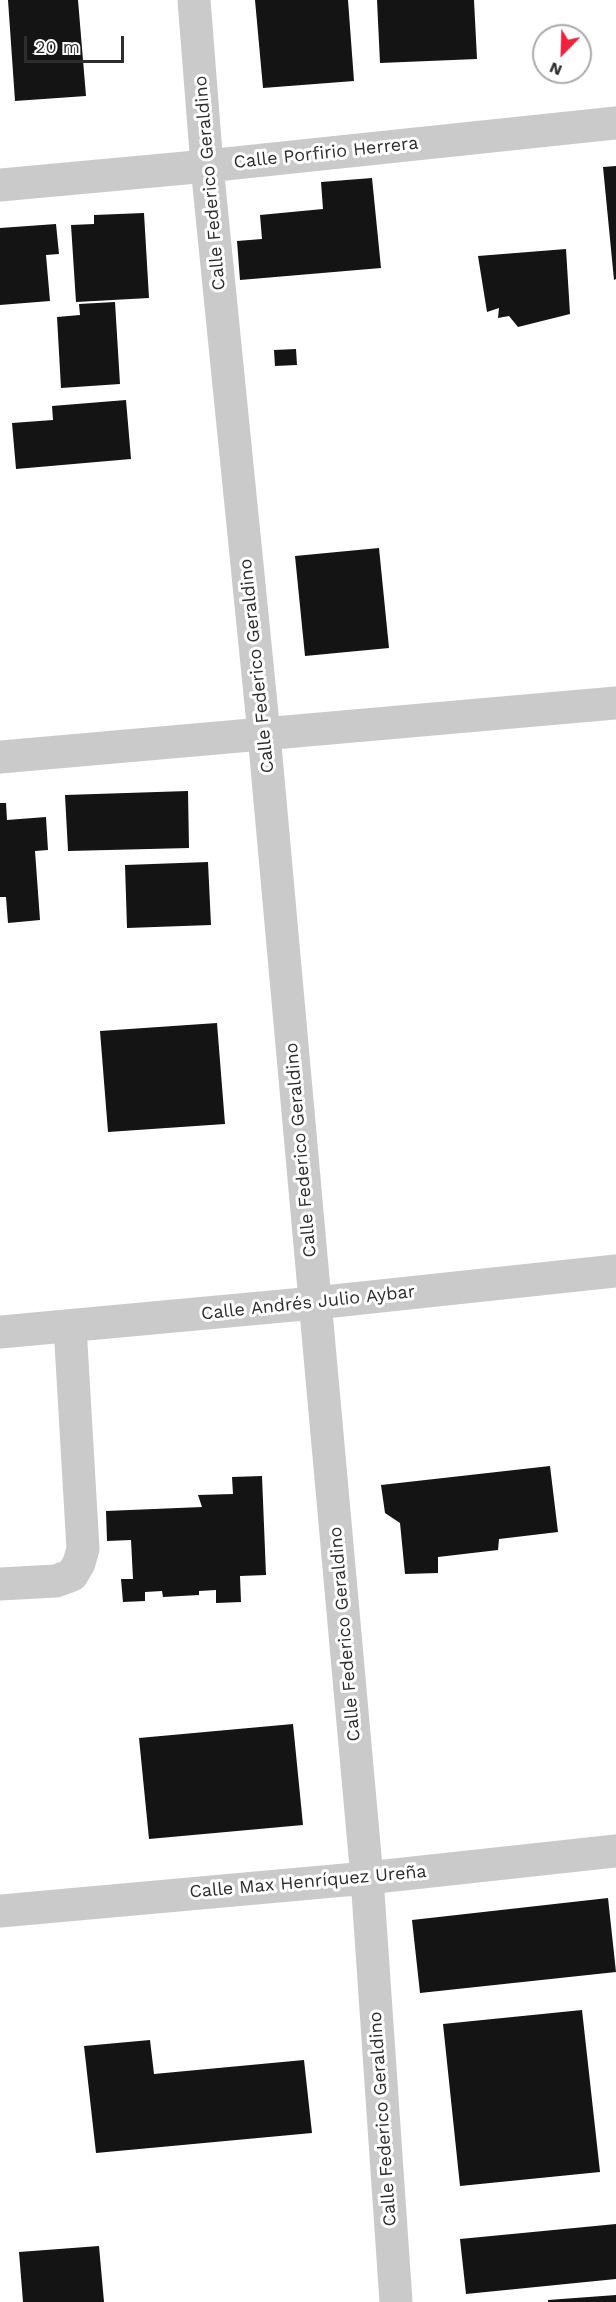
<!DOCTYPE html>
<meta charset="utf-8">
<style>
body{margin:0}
#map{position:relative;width:616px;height:2302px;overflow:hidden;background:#fff;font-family:"Work Sans",sans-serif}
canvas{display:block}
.north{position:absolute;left:532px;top:24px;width:60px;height:60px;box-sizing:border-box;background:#fff;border:2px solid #ababab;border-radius:50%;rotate:203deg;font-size:16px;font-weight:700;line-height:24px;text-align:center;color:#2d2d2d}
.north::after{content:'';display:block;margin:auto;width:21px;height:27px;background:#f41e3d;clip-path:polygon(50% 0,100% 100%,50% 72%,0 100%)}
.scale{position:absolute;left:24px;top:36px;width:100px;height:27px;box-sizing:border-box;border:3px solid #2d2d2d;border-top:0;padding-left:8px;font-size:18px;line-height:21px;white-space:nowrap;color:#2d2d2d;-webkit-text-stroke:4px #fff;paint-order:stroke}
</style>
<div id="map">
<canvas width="616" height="2302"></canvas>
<div class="north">N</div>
<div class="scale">20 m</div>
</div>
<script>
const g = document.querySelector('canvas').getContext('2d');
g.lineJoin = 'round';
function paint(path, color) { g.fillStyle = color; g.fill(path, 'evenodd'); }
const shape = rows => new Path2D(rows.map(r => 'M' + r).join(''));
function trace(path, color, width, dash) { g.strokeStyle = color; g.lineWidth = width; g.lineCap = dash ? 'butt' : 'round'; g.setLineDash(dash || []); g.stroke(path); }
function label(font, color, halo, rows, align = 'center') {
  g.font = font + ' "Work Sans",sans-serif'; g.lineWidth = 6; g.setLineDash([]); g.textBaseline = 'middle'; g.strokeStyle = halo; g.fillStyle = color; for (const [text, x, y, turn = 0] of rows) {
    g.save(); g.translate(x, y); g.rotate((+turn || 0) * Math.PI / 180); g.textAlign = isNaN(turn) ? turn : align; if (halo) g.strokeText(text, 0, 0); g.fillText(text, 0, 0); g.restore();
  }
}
const building = shape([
 [8,0,78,0,86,96,15,101],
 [255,0,348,0,354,81,263,88],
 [377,0,474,0,477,59,380,63],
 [616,166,616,279,614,280,603,167],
 [372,178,381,268,240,280,237,241,262,239,260,215,323,209,321,182],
 [144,213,149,298,76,302,71,225,94,224,94,215],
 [56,224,59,254,46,255,50,301,0,305,0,228],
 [566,249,570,314,518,327,509,316,498,318,499,308,487,312,478,256],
 [115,302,120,384,61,388,57,317,80,315,79,304],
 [296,349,297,365,275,366,274,350],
 [126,400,131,459,16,469,12,423,53,420,52,406],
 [379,548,389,648,305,656,295,556],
 [188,791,189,848,68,851,65,795],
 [0,803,6,803,7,820,46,817,48,850,35,851,40,920,8,923,6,897,0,897],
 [208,862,211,925,127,928,125,865],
 [217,1023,225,1124,108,1132,100,1031],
 [550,1466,558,1532,499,1539,498,1550,438,1557,438,1573,405,1574,400,1523,385,1513,381,1485],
 [262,1476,266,1575,240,1576,241,1602,216,1603,216,1590,199,1591,199,1595,163,1597,162,1591,145,1592,145,1601,123,1602,121,1579,133,1579,131,1540,107,1541,106,1511,202,1507,198,1495,233,1494,232,1477],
 [293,1724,303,1825,149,1839,139,1738],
 [608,1898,616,1972,420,1993,412,1920],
 [582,2010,600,2172,460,2186,443,2024],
 [150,2040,154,2074,304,2060,312,2133,96,2153,84,2046],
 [616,2224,616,2279,466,2294,460,2239],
 [99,2246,104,2302,23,2302,19,2252],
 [616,2295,616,2302,548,2302,548,2300]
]);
const street = shape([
 [194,0,207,166,264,734,367,1878,396,2302],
 [0,185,207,166,616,123],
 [0,757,616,703],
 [0,1332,315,1303,616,1271],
 [0,1584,56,1581,72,1575,79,1563,83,1549,70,1326],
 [0,1911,367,1878,616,1851]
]);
const streetNames = [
 ["Calle Porfirio Herrera",326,153,-6],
 ["Calle Federico Geraldino",210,183,-95],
 ["Calle Federico Geraldino",257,666,-96],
 ["Calle Federico Geraldino",301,1150,-95],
 ["Calle Andrés Julio Aybar",308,1303,-6],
 ["Calle Federico Geraldino",345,1634,-95],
 ["Calle Max Henríquez Ureña",308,1882,-5],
 ["Calle Federico Geraldino",383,2119,-94]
];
paint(building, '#141414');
trace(street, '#cacaca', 33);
label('18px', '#2d2d2d', '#fff', streetNames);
</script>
